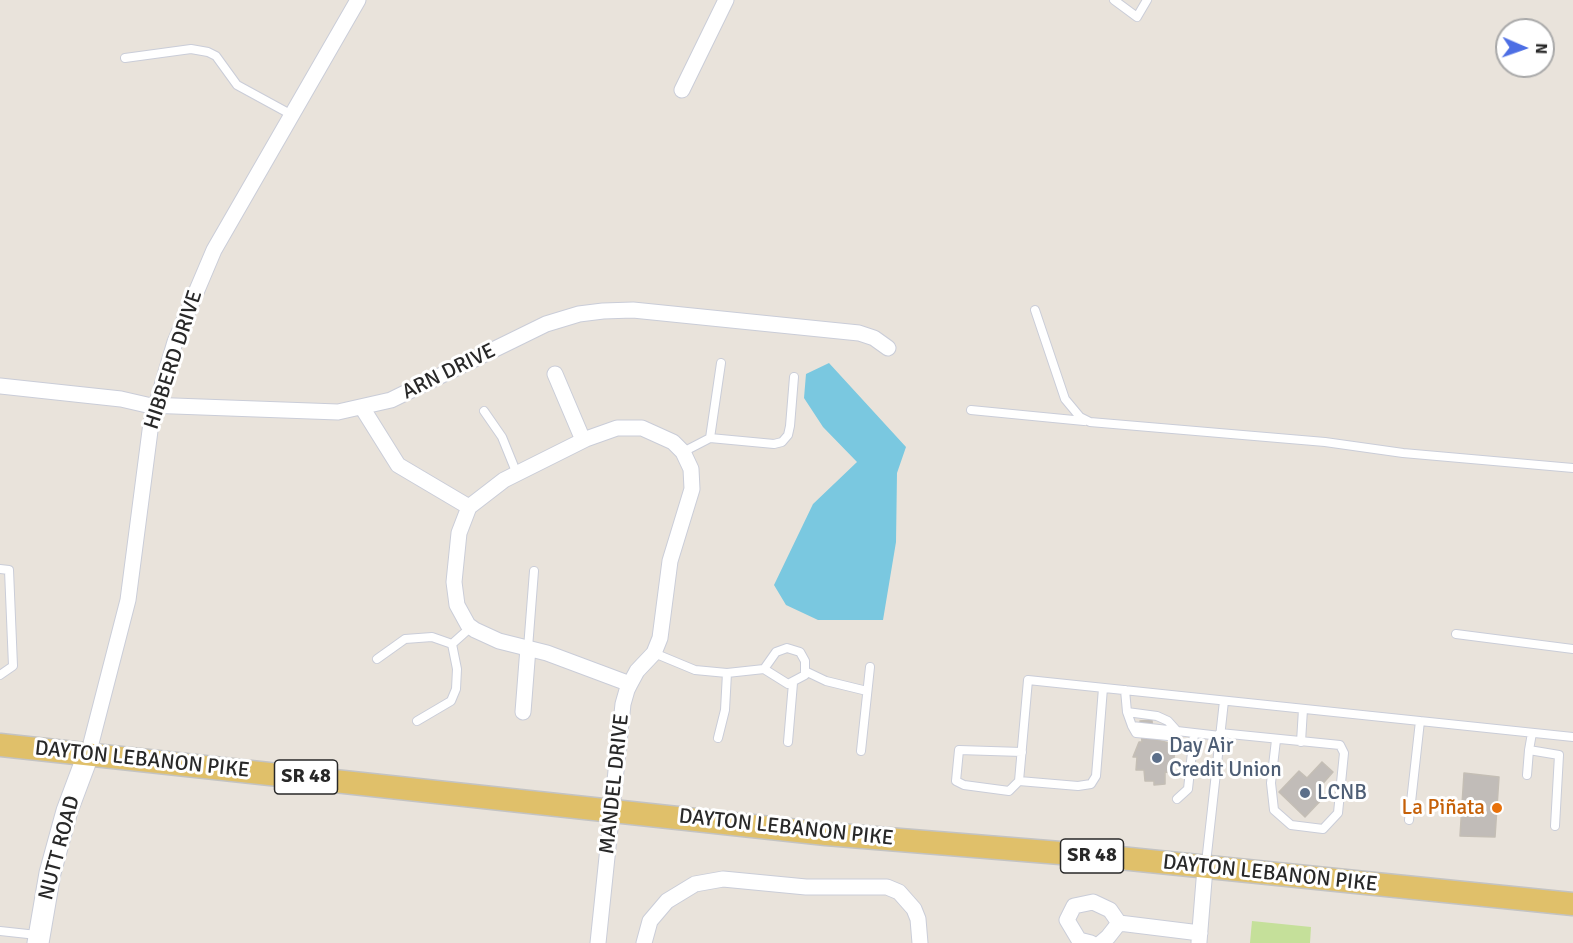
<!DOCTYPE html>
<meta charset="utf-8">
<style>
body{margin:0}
#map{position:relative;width:1573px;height:943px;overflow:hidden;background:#e9e3db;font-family:Signika,sans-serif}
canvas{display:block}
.north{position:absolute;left:1495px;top:18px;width:60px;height:60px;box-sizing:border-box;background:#fff;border:2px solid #a9a9a9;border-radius:50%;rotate:92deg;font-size:16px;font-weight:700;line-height:24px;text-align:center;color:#282828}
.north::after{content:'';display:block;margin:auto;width:21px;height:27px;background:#4d6ee4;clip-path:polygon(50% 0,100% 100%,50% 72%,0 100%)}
</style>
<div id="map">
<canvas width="1573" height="943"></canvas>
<div class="north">N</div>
</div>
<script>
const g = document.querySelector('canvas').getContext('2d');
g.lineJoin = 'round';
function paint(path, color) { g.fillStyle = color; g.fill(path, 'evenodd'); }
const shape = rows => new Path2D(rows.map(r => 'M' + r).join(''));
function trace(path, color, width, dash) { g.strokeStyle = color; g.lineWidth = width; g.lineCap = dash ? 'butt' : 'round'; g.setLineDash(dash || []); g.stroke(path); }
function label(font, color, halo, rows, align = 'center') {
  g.font = font + ' Signika,sans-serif'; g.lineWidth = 6; g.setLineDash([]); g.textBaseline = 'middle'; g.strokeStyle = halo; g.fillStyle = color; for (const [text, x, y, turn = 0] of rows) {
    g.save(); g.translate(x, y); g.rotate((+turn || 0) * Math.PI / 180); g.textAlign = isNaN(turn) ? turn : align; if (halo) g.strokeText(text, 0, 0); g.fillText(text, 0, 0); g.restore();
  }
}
const pitch = shape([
 [1252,921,1311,927,1310,943,1250,943]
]);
const water = shape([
 [829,363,906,447,897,473,896,542,883,620,818,620,786,605,774,585,813,504,857,462,823,427,804,398,806,374]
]);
const building = shape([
 [1152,720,1153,739,1173,744,1173,752,1175,752,1171,773,1165,772,1165,784,1154,785,1154,781,1145,781,1144,770,1136,770,1137,757,1133,757,1139,742,1142,742,1140,721,1152,720],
 [1322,762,1333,772,1318,789,1325,796,1305,817,1279,792,1299,771,1307,778,1322,762],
 [1464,773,1499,777,1495,837,1460,836,1464,773]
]);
const lane = shape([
 [1114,0,1137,17,1147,0],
 [125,58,191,49,208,52,216,56,237,85,292,115],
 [1035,310,1065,399,1080,417,1090,422,1325,442,1403,453,1573,468],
 [971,410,1084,421],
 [484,411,502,437,517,474],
 [710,438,721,363],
 [683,452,710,438,774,444,782,442,788,435,790,426,794,377],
 [0,569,9,570,13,666,0,675],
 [1456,634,1573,649],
 [528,648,534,571],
 [654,653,695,670,727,673,764,669,776,652,787,648,800,652,805,661,805,675,788,684,764,669],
 [377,659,405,639,432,637,452,644],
 [805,671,826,681,867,691],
 [1103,688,1096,776,1091,784,1078,786,1019,781,1028,680,1573,737],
 [1125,690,1127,712,1157,716,1168,721,1177,731,1220,736],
 [1127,712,1132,726,1177,731],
 [417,721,451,701,456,689,457,669,452,644,471,627],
 [1132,726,1136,733,1168,736,1176,732],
 [1220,733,1340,745,1344,753,1338,813,1323,829,1291,825,1274,810,1271,783,1276,740],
 [1532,733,1529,750,1559,755,1555,826],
 [718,738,725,710,727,673],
 [788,742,793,683],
 [1301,742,1303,709],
 [861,751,870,667],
 [1527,775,1529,750],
 [1019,781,1009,791,964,785,956,781,959,750,1022,752],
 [1177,799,1188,789,1194,734],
 [1409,820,1420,721],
 [1206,863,1224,701],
 [0,931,37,935]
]);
const street = shape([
 [682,90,726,0],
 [555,374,583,440],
 [0,386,121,399,147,405,338,412,391,400,546,324,579,314,603,311,633,310,859,333,874,338,888,348],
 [363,409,398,465,469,507],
 [523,712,528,648],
 [88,755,128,600,151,423,175,342,214,250,358,0],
 [1199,942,1205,868],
 [598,943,623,704,627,690,630,684,637,671,654,653,660,638,670,561,692,489,691,469,683,452,673,442,642,428,617,428,586,439,504,480,469,507,459,533,454,582,457,605,468,625,475,630,499,641,547,653,630,684],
 [644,943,650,921,667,901,695,884,723,879,806,887,887,887,899,892,914,909,918,919,920,943],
 [1091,943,1079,940,1067,920,1074,906,1093,902,1110,910,1119,923,1200,933],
 [1101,943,1108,937,1119,923]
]);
const secondary = shape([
 [38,943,50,873,67,811,88,755]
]);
const primary = shape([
 [0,745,826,834,1110,857,1573,904]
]);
const markers = [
 [1157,758,6,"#5c6f8a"],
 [1305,793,6,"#5c6f8a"],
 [1497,808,6,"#e8710a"]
];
const shields = [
 [306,777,63],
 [1092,856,63]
];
const shieldNames = [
 ["SR 48",306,777],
 ["SR 48",1092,856]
];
const streetNames = [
 ["HIBBERD DRIVE",174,360,-72],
 ["ARN DRIVE",449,372,-26],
 ["DAYTON LEBANON PIKE",142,760,6],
 ["MANDEL DRIVE",615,784,-84],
 ["DAYTON LEBANON PIKE",786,828,6],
 ["NUTT ROAD",60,848,-75],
 ["DAYTON LEBANON PIKE",1270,874,6]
];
const serviceNames = [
 ["Day Air",1169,746],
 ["Credit Union",1169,770],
 ["LCNB",1317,793]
];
const foodNames = [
 ["La Piñata",1485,808]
];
paint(pitch, '#c5e09a');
paint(water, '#7ac8e0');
paint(building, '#c1bcb8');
trace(building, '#c4beb5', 1.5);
trace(lane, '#cacdd8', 10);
trace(street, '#cacdd8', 17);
trace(secondary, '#cacdd8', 23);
trace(primary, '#c3c3c3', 25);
trace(lane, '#fff', 8);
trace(street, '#fff', 15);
trace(secondary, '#fff', 21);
trace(primary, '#e0c06a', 22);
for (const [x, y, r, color] of markers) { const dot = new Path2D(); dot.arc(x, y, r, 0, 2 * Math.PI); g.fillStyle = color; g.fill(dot); trace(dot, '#fff', 2); }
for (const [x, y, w] of shields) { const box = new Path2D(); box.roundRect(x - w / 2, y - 17, w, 34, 4.5); g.fillStyle = '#fff'; g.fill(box); trace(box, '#282828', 1.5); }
label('bold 20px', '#282828', null, shieldNames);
label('21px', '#282828', '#fff', streetNames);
label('21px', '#4e5e75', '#fff', serviceNames, 'left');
label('21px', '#c56008', '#fff', foodNames, 'right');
</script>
